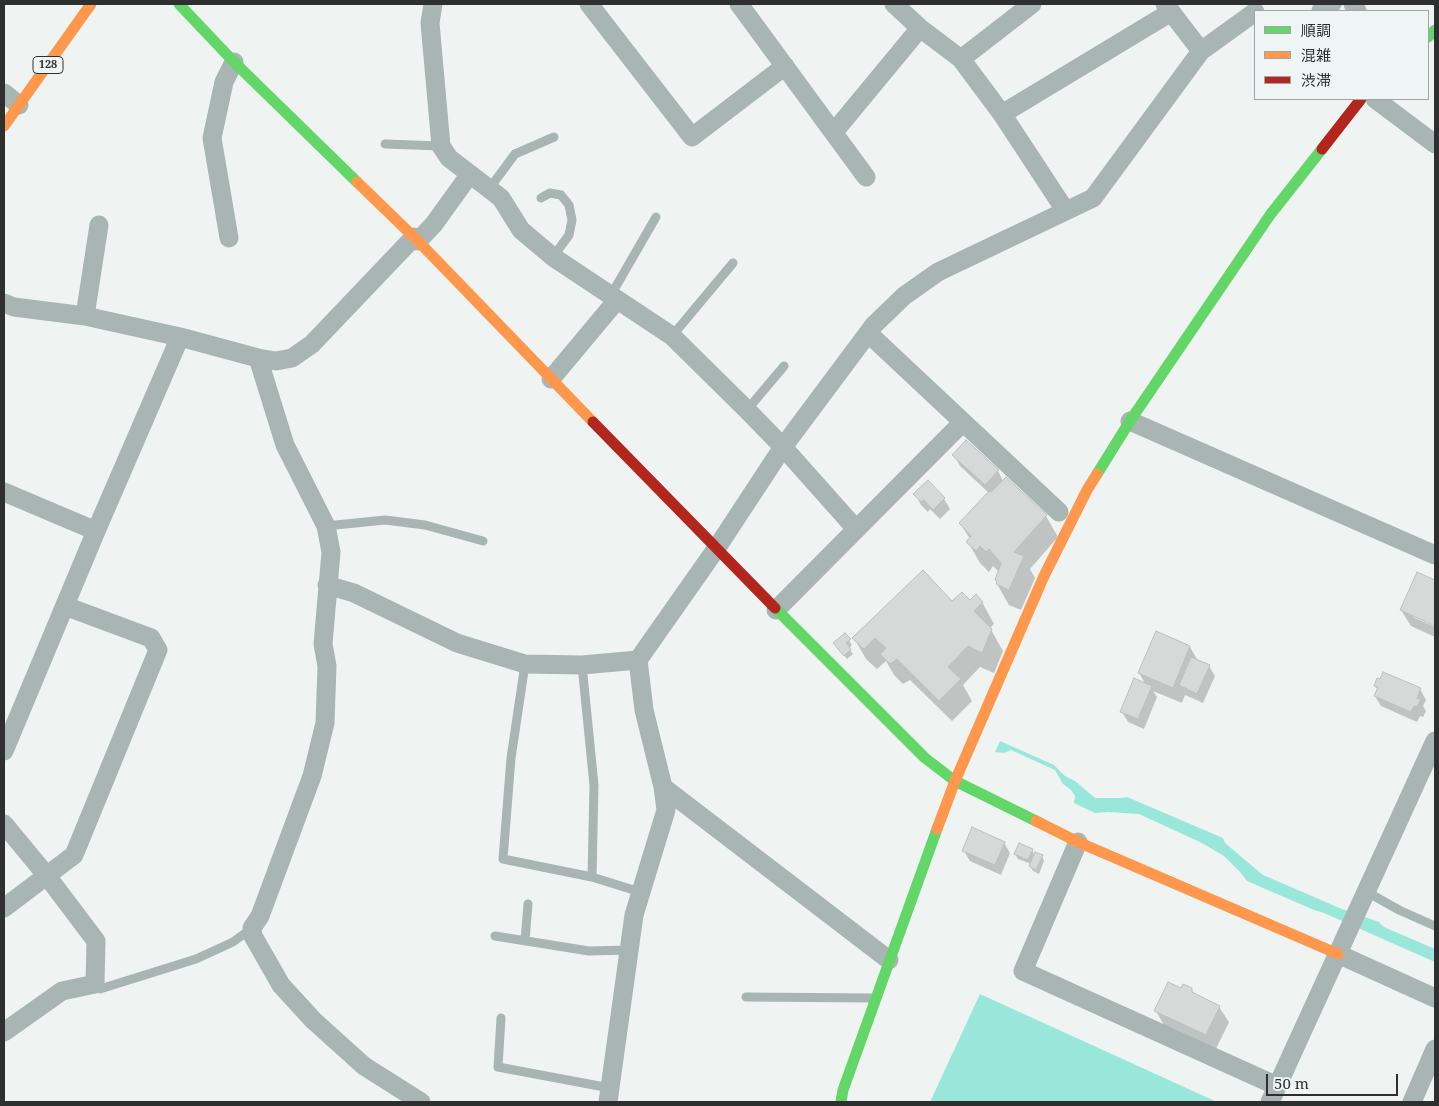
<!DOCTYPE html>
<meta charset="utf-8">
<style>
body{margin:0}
#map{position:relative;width:1439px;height:1106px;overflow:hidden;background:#eff4f3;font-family:"Noto Serif","Noto Sans JP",serif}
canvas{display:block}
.frame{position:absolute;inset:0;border:5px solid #2d302f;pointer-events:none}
.legend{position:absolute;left:1254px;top:10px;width:175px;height:90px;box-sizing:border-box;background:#eef5f4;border:1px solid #a1a6a5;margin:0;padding:6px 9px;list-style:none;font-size:15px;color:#2d302f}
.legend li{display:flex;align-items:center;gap:10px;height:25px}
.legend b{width:25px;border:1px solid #a1a6a5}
.scale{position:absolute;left:1266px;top:1074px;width:132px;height:22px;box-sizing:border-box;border:2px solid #2d302f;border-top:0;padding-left:6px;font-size:15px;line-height:18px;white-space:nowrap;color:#2d302f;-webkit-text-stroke:4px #eef5f4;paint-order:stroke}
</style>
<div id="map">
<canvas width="1439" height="1106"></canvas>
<div class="frame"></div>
<ul class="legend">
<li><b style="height:6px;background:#63d668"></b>順調</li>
<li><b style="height:6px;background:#ff974d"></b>混雑</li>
<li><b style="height:6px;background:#b3261e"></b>渋滞</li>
</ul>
<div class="scale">50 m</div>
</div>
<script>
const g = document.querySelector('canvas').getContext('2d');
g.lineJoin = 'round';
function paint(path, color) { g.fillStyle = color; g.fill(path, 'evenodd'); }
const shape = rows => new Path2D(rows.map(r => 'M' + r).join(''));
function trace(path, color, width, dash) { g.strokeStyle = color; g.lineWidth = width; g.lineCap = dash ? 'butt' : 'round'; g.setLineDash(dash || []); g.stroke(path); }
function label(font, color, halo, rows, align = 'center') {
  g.font = font + ' "Noto Serif",serif'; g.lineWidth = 4; g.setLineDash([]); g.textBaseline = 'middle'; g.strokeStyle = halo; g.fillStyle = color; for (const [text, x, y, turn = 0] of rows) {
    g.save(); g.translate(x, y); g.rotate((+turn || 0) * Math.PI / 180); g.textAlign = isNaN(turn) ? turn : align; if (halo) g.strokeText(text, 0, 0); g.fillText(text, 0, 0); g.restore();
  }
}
const water = shape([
 [1000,741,1054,765,1065,776,1075,781,1095,798,1121,798,1127,797,1223,838,1225,843,1263,875,1342,909,1379,922,1384,927,1435,949,1435,962,1324,913,1314,910,1247,881,1240,872,1224,856,1202,843,1139,814,1108,812,1095,813,1074,803,1075,796,1071,790,1063,784,1055,770,1011,750,1004,753,995,752],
 [980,994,1217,1102,930,1102]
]);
const shadow = shape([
 [954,455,998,471,1003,481,1046,516,1058,537,1030,569,1035,578,1021,610,1009,605,997,584,996,580,999,572,993,566,989,572,980,563,968,542,970,539,960,523,989,493,960,466],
 [928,482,944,499,950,509,940,519,930,509,928,512,921,505,915,494],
 [1417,573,1435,581,1435,624,1413,614,1413,617,1435,627,1435,637,1411,626,1401,610],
 [982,602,994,624,990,628,1003,651,994,673,980,667,963,685,972,701,952,721,910,680,903,684,894,675,886,661,877,669,866,659,854,638,952,603],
 [845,635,852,645,849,648,853,654,847,659,838,648],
 [1190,647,1198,661,1209,666,1215,676,1203,703,1185,695,1182,703,1153,691,1157,697,1144,729,1128,722,1122,712,1146,685,1139,673],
 [1375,686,1420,689,1426,700,1423,706,1426,711,1423,717,1420,716,1417,722,1381,706,1375,696,1378,690],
 [1004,843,1010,853,1001,875,970,861,964,851],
 [1032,850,1035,856,1042,856,1044,861,1039,874,1033,871,1030,866,1031,864,1018,859,1015,854],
 [1191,989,1195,995,1219,1007,1229,1022,1215,1051,1165,1027,1156,1011,1181,990]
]);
const building = shape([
 [966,440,999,470,985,485,952,455,966,440],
 [1006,477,1047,515,1014,552,1024,556,1009,590,996,584,997,581,995,580,1001,563,989,549,986,552,980,546,976,551,966,542,971,536,959,523,989,491,991,492,1006,477],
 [928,480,945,498,933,510,924,500,921,502,913,494,928,480],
 [923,570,952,601,962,592,970,600,976,594,983,602,974,611,992,629,982,653,968,646,948,667,961,679,939,701,897,659,890,664,880,654,886,648,875,638,864,649,852,638,923,570],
 [1417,572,1435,580,1435,626,1400,610,1417,572],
 [1156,631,1190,646,1173,688,1138,673,1156,631],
 [845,633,851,639,846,643,851,649,844,656,833,643,845,633],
 [1191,657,1210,665,1197,694,1179,685,1191,657],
 [1383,672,1421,688,1417,698,1421,699,1417,707,1414,706,1411,712,1374,696,1378,687,1374,686,1377,678,1380,679,1383,672],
 [1134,678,1152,686,1138,719,1120,712,1134,678],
 [972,827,1005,842,995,865,962,851,972,827],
 [1019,843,1033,849,1028,860,1014,854,1019,843],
 [1035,852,1043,855,1036,870,1029,866,1035,852],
 [1168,982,1181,988,1183,984,1192,988,1192,992,1220,1006,1206,1035,1154,1011,1168,982]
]);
const lane = shape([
 [385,144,441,146],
 [489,189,515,154,554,137],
 [541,198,550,193,561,195,569,205,572,220,569,235,553,257],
 [611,295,656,217],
 [672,336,733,263],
 [747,410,784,366],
 [326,526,385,520,425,525,483,541],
 [525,664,511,758,503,859,592,877,640,892],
 [582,665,594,785,592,877],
 [1367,892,1399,910,1435,926],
 [495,936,589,951,629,950],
 [525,941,528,904],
 [95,984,100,989,196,959,233,942,252,928],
 [746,997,873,998],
 [501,1018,498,1067,610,1088]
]);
const street = shape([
 [433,4,430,23,441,146,449,158,501,198,521,230,553,257,672,336,747,410,783,447,856,529],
 [589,4,692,137,785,66],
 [739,4,866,177],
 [894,4,920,28,961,59,1032,4],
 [1165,4,1201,51],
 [1353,4,1357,11],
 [1321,11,1332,4],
 [961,59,1002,114,1065,210],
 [4,93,19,105],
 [1375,99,1435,144],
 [1002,114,1171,12],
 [834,132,920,28],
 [229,238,212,138,224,82,234,62],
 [418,241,434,224,470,174],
 [4,303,14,307,85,316,180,337,258,358,276,361,292,358,312,344,414,237],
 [85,316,99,225],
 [868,333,1059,512],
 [258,358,285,445,326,526,331,552,323,644,327,666,325,723,312,776,260,916,252,928,253,936,281,985,313,1020,364,1066,421,1102],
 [551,379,617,300],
 [1130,421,1435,555],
 [4,492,96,531],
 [327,585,354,593,457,643,525,664,582,665,638,660],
 [776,610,963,422],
 [4,751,96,531,180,337],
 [663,787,889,960],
 [4,824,47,876,96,941,95,984,62,991,4,1032],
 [1078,842,1023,971,1277,1086],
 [4,908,74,855,158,650,151,638,65,606],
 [1338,954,1435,998],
 [608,1102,634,915,666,810,663,787,644,710,638,660,716,549,783,447,874,325,904,296,938,272,1093,198,1201,51,1255,12],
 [1270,1102,1435,741],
 [1412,1102,1435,1049]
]);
const fast = shape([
 [179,4,234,62,357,182],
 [1428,37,1435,30],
 [1097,474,1130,421,1270,215,1322,149],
 [775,608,925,758,955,781,1036,821],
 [841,1102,843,1090,937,829]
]);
const slow = shape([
 [4,126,91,4],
 [357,182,418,241,593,422],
 [1036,821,1078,842,1338,954],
 [937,829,955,781,1044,576,1087,490,1097,474]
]);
const jam = shape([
 [1322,149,1361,99],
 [593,422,775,608]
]);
const shields = [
 [48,65,30]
];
const shieldNames = [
 ["128",48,65]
];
paint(water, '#99e6db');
paint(shadow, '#0003');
paint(building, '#d5d9d8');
trace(building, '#bcbfbf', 1);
trace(lane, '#a9b5b3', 9);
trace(street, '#a9b5b3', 19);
trace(fast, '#63d668', 11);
trace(slow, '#ff974d', 11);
trace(jam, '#b3261e', 11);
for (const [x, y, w] of shields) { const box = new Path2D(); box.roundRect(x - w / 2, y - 8.5, w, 17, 4); g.fillStyle = '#eef5f4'; g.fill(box); trace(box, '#2d302f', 1); }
label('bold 11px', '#2d302f', null, shieldNames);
</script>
